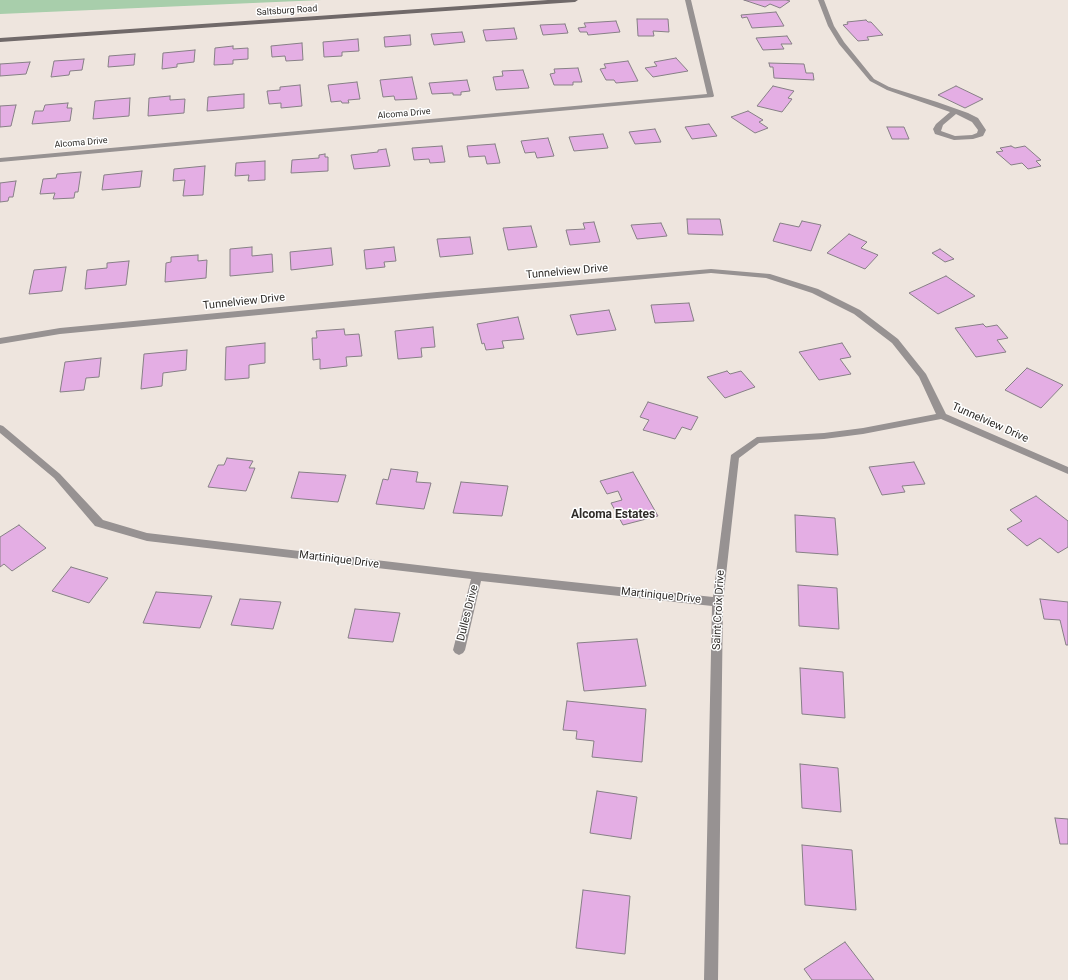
<!DOCTYPE html>
<style>
body{margin:0}
canvas{display:block;background:#eee5de}
</style>
<canvas width="1068" height="980"></canvas>
<script>
const g = document.querySelector('canvas').getContext('2d');
g.lineJoin = 'round';
function paint(path, color) { g.fillStyle = color; g.fill(path, 'evenodd'); }
const shape = rows => new Path2D(rows.map(r => 'M' + r).join(''));
function trace(path, color, width, dash) { g.strokeStyle = color; g.lineWidth = width; g.lineCap = dash ? 'butt' : 'round'; g.setLineDash(dash || []); g.stroke(path); }
function label(font, color, halo, rows, align = 'center') {
  g.font = font + ' Roboto,sans-serif'; g.lineWidth = 3; g.setLineDash([]); g.textBaseline = 'middle'; g.strokeStyle = halo; g.fillStyle = color; for (const [text, x, y, turn = 0] of rows) {
    g.save(); g.translate(x, y); g.rotate((+turn || 0) * Math.PI / 180); g.textAlign = isNaN(turn) ? turn : align; if (halo) g.strokeText(text, 0, 0); g.fillText(text, 0, 0); g.restore();
  }
}
const green = shape([
 [0,0,322,0,0,14]
]);
const building = shape([
 [744,0,786,0,790,1,780,8,770,4,765,7,744,0],
 [776,12,784,26,752,28,747,17,742,18,741,15,776,12],
 [637,19,668,19,669,32,653,31,654,36,638,36,637,19],
 [866,20,868,22,871,22,883,35,867,37,869,40,858,41,843,25,848,24,847,22,866,20],
 [616,21,620,32,588,35,587,32,580,32,578,28,586,27,584,23,616,21],
 [565,24,568,33,543,35,540,25,565,24],
 [514,28,517,39,486,41,483,30,514,28],
 [462,32,465,42,434,45,431,34,462,32],
 [410,35,411,45,385,47,384,37,410,35],
 [787,36,792,44,781,44,784,49,763,50,756,38,787,36],
 [358,39,359,51,342,52,342,56,324,57,323,42,358,39],
 [302,43,303,60,286,61,285,56,272,57,271,46,302,43],
 [233,46,233,49,248,48,248,59,233,60,233,64,214,65,215,48,233,46],
 [195,50,194,62,177,64,177,67,162,69,163,53,195,50],
 [135,54,134,65,108,67,109,56,135,54],
 [676,58,688,71,653,77,645,68,657,66,654,62,676,58],
 [84,59,82,70,70,71,69,75,51,77,54,61,84,59],
 [628,61,638,81,616,83,614,80,606,80,600,69,606,68,604,64,628,61],
 [30,62,26,74,0,76,0,64,30,62],
 [769,63,804,64,806,73,813,73,814,80,774,78,773,67,770,67,769,63],
 [578,68,582,82,573,82,573,85,554,85,550,74,555,73,554,69,578,68],
 [523,70,529,88,496,90,493,77,503,76,502,71,523,70],
 [412,77,417,99,395,100,394,96,383,97,380,80,412,77],
 [467,80,470,91,461,92,461,95,453,95,453,93,432,94,429,83,467,80],
 [357,82,360,99,348,100,349,103,342,103,341,101,331,102,328,85,357,82],
 [300,85,302,106,281,108,281,103,269,104,267,91,280,90,280,87,300,85],
 [773,86,794,91,788,98,792,99,782,112,757,106,773,86],
 [956,86,983,99,965,108,938,95,956,86],
 [244,94,244,108,207,111,208,97,244,94],
 [170,96,170,100,185,99,184,113,148,116,149,98,170,96],
 [130,98,129,116,93,119,95,101,130,98],
 [68,103,67,108,72,108,70,121,32,124,35,111,43,111,45,105,68,103],
 [16,105,11,126,0,127,0,106,16,105],
 [748,111,763,120,759,122,768,128,755,133,731,117,748,111],
 [709,124,717,136,692,139,685,127,709,124],
 [887,127,904,127,909,139,892,139,887,127],
 [655,129,661,142,635,144,629,132,655,129],
 [603,134,608,148,574,151,569,137,603,134],
 [548,138,554,156,537,158,535,152,525,153,521,141,548,138],
 [495,144,500,163,487,164,485,156,469,157,467,146,495,144],
 [442,146,445,162,430,163,429,159,414,160,412,148,442,146],
 [1011,146,1015,148,1025,146,1041,160,1036,161,1041,166,1028,169,1022,163,1011,165,996,152,1003,151,1000,148,1011,146],
 [386,149,390,166,354,169,351,155,378,152,378,150,386,149],
 [325,154,325,157,328,157,328,171,291,173,292,160,319,158,319,155,325,154],
 [265,161,265,180,248,181,249,175,235,176,236,163,265,161],
 [205,166,203,195,183,196,185,180,173,181,174,169,205,166],
 [142,171,140,187,102,190,104,175,142,171],
 [81,172,78,192,75,192,74,198,53,199,55,193,40,194,43,179,56,178,57,174,81,172],
 [16,181,13,197,9,197,8,201,0,202,0,183,16,181],
 [687,219,720,219,723,235,688,234,687,219],
 [802,221,821,225,811,251,773,241,780,223,799,227,802,221],
 [594,222,600,242,570,245,566,230,585,229,583,223,594,222],
 [661,223,667,236,637,239,631,225,661,223],
 [531,226,537,247,508,250,503,228,531,226],
 [849,234,867,242,861,248,878,255,865,269,827,253,849,234],
 [470,237,473,254,440,257,437,239,470,237],
 [252,247,252,256,272,254,273,272,230,276,230,249,252,247],
 [394,247,396,261,384,262,385,267,366,269,364,250,394,247],
 [331,248,333,265,291,270,290,252,331,248],
 [940,249,954,259,945,262,932,253,940,249],
 [198,255,198,261,207,260,206,278,165,282,166,263,171,262,171,257,198,255],
 [129,261,126,285,85,289,87,270,107,268,107,263,129,261],
 [66,267,62,291,29,294,34,270,66,267],
 [946,276,975,296,938,314,909,293,946,276],
 [689,303,694,321,655,323,651,305,689,303],
 [609,310,616,330,577,335,570,315,609,310],
 [518,317,524,339,502,341,504,348,486,350,484,343,482,344,477,324,518,317],
 [983,324,986,327,997,325,1008,338,997,340,1006,352,976,357,955,328,983,324],
 [433,327,435,347,421,348,422,357,398,359,395,331,433,327],
 [344,329,345,335,359,334,362,356,346,357,347,366,320,369,320,359,313,360,312,338,317,338,316,331,344,329],
 [265,343,265,363,249,365,249,378,225,380,226,347,265,343],
 [842,343,851,357,840,359,851,374,819,380,799,352,842,343],
 [187,350,186,370,163,373,162,386,141,389,144,354,187,350],
 [101,358,99,377,86,378,84,390,60,392,65,362,101,358],
 [1027,368,1063,385,1041,408,1005,390,1027,368],
 [727,371,730,374,741,371,755,387,725,398,707,377,727,371],
 [648,402,698,417,691,430,682,427,675,439,643,430,649,420,640,417,648,402],
 [227,458,253,461,249,468,255,468,246,491,208,487,218,465,224,465,227,458],
 [914,462,925,484,902,486,905,492,882,495,869,467,914,462],
 [391,469,418,472,416,482,431,483,424,509,376,504,383,479,388,480,391,469],
 [299,472,346,475,338,502,291,498,299,472],
 [633,472,658,516,623,525,611,503,622,500,618,491,607,494,600,481,633,472],
 [461,482,508,486,502,516,453,513,461,482],
 [1036,496,1068,521,1068,547,1058,553,1040,538,1027,546,1007,529,1022,521,1010,510,1036,496],
 [795,515,835,518,838,555,796,552,795,515],
 [19,525,46,548,12,571,4,564,0,567,0,537,19,525],
 [71,567,108,578,89,603,52,591,71,567],
 [798,585,837,588,839,629,799,626,798,585],
 [156,592,212,596,200,628,143,623,156,592],
 [240,599,281,602,273,629,231,625,240,599],
 [1040,599,1068,602,1068,645,1066,645,1060,620,1044,619,1040,599],
 [355,609,400,613,393,642,348,638,355,609],
 [637,639,646,686,584,691,577,643,637,639],
 [800,668,843,672,845,718,802,714,800,668],
 [567,701,646,709,642,762,592,757,594,741,576,739,577,731,563,730,567,701],
 [800,764,838,768,841,812,802,808,800,764],
 [597,791,637,797,631,839,590,833,597,791],
 [1055,818,1068,819,1068,844,1060,844,1055,818],
 [802,845,852,850,856,910,805,905,802,845],
 [583,890,630,896,625,954,576,948,583,890],
 [845,942,874,980,812,980,804,969,845,942]
]);
const lane = shape([
 [889,87,937,102,968,113,978,118,986,130,983,136,973,139,954,140,935,134,933,129,936,124,950,112,887,90,887,88,889,87],
 [956,114,972,122,978,130,977,133,972,135,955,136,941,131,943,125,956,114]
]);
const street = shape([
 [685,0,691,0,714,96,713,97,0,162,0,158,707,94,685,0],
 [818,0,824,0,834,26,844,42,874,79,891,88,891,90,887,90,870,81,839,44,828,26,818,0],
 [711,269,770,274,818,289,860,310,898,339,926,374,946,414,1068,467,1068,474,941,419,863,434,824,439,759,443,739,458,723,602,718,980,704,980,712,606,481,581,465,650,463,653,459,655,455,653,453,650,471,579,147,541,95,526,54,478,0,433,0,425,3,426,60,474,103,520,147,533,477,572,713,597,731,455,757,437,824,433,863,428,936,414,919,377,892,343,854,314,812,293,766,278,711,273,437,298,60,334,0,344,0,338,60,328,437,292,711,269]
]);
const secondary = shape([
 [548,0,578,0,575,2,0,42,0,38,548,0]
]);
const farStreetnames = [
 ["Saltsburg Road",287,11,-4],
 ["Alcoma Drive",404,114,-5],
 ["Alcoma Drive",81,143,-5]
];
const streetNames = [
 ["Tunnelview Drive",567,272,-5],
 ["Tunnelview Drive",244,302,-6],
 ["Tunnelview Drive",990,423,24],
 ["Martinique Drive",339,560,7],
 ["Martinique Drive",661,596,6],
 ["Saint Croix Drive",719,610,-87],
 ["Dulles Drive",468,613,-76]
];
const neighbourhoodNames = [
 ["Alcoma Estates",613,515]
];
paint(green, '#a8ceab');
paint(building, '#e4aee4');
trace(building, '#878086', 1);
paint(lane, '#979292');
paint(street, '#979292');
paint(secondary, '#706969');
label('9px', '#2f2c29', '#fff', farStreetnames);
label('11px', '#2f2c29', '#fff', streetNames);
label('bold 12px', '#2f2c29', '#fff', neighbourhoodNames);
</script>
